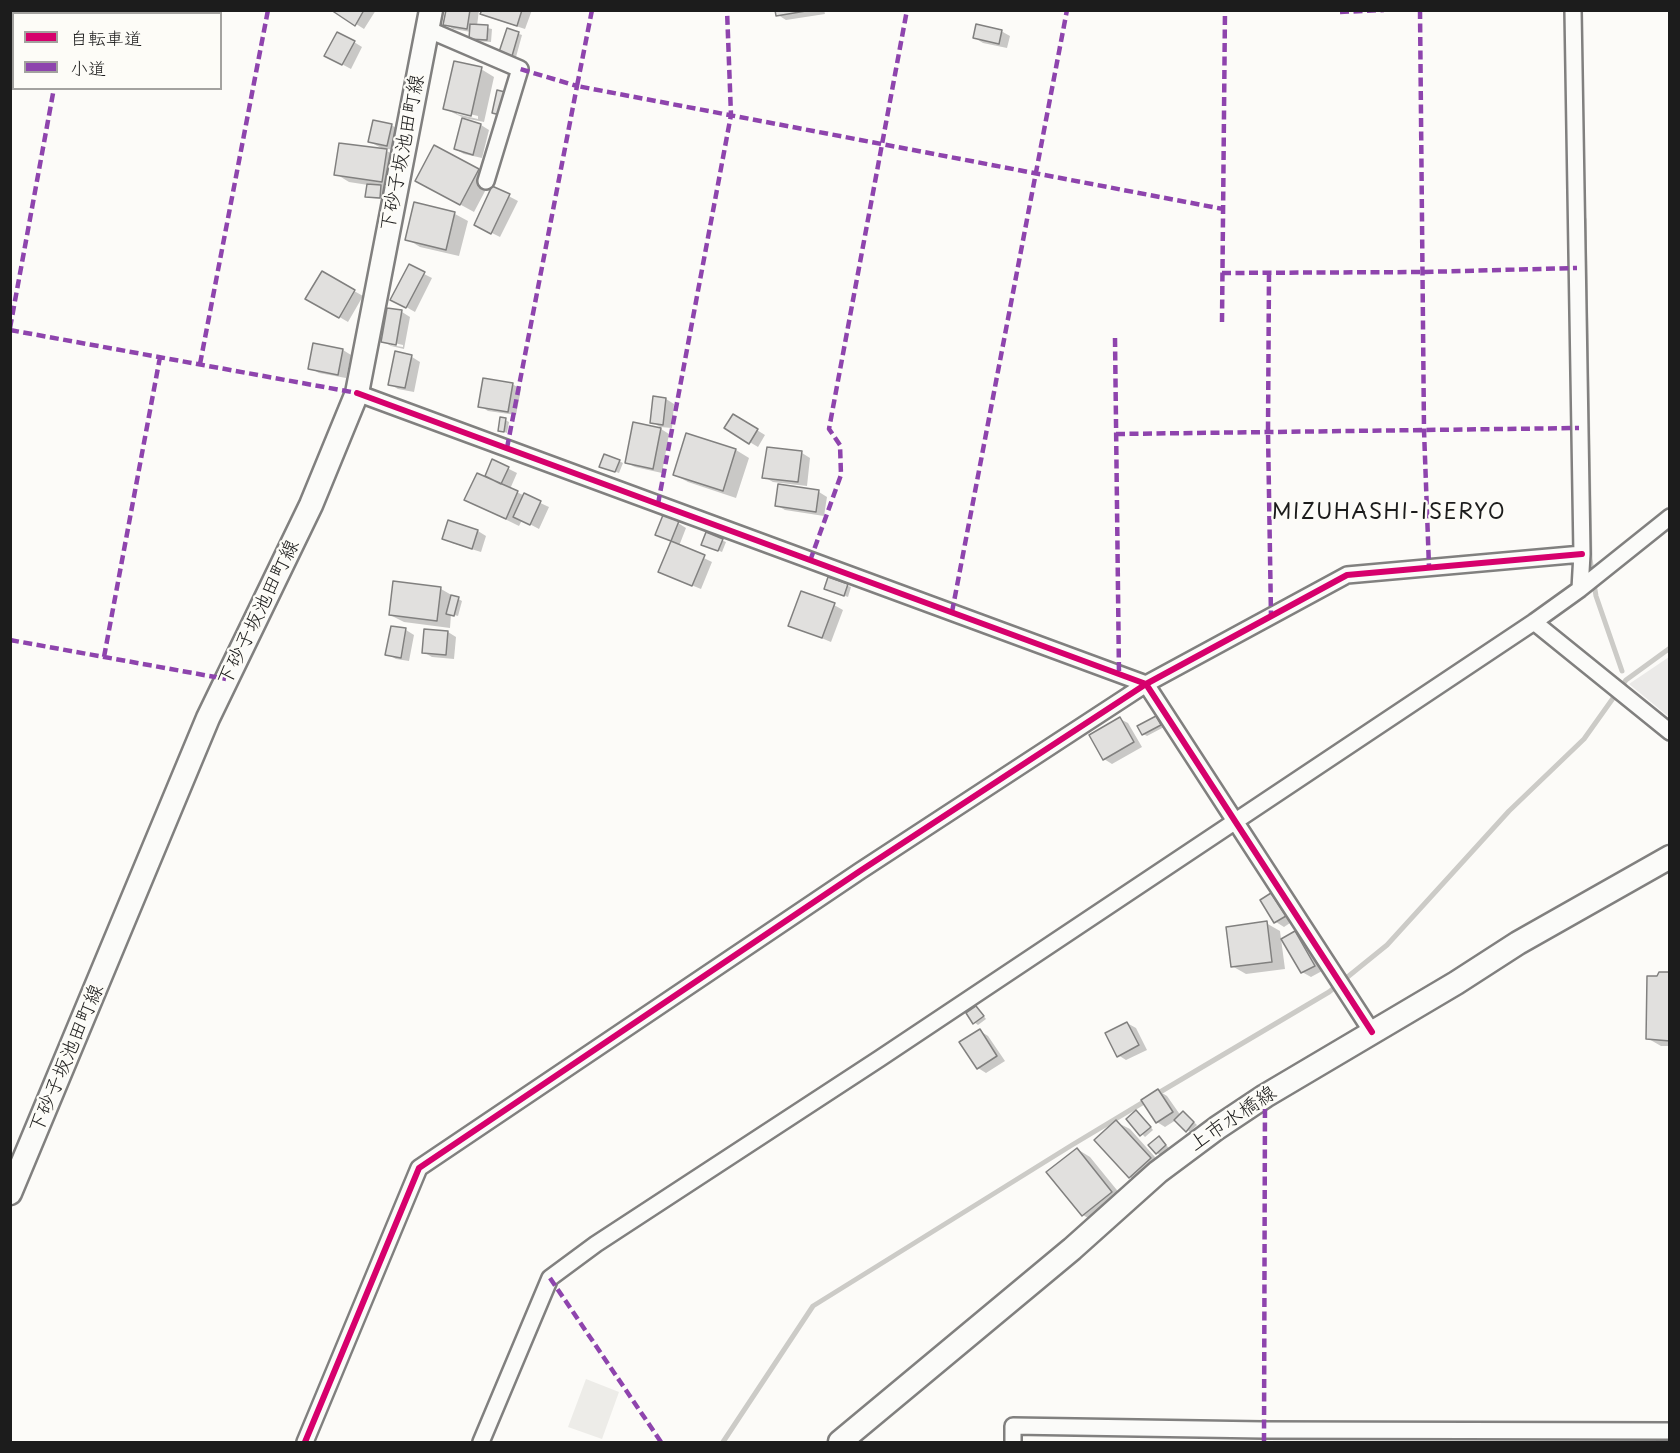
<!DOCTYPE html>
<meta charset="utf-8">
<style>
body{margin:0}
#map{position:relative;width:1680px;height:1453px;overflow:hidden;background:#fcfbf8;font-family:"Playpen Sans","Klee One",sans-serif}
canvas{display:block}
.frame{position:absolute;inset:0;border:12px solid #1c1c1c;pointer-events:none}
.legend{position:absolute;left:12px;top:12px;width:210px;height:78px;box-sizing:border-box;background:#fdfcf7;border:2px solid #a3a29f;margin:0;padding:8px 10px;list-style:none;font-size:18px;color:#1c1c1c}
.legend li{display:flex;align-items:center;gap:12px;height:30px}
.legend b{width:30px;border:2px solid #a3a29f}
</style>
<div id="map">
<canvas width="1680" height="1453"></canvas>
<div class="frame"></div>
<ul class="legend">
<li><b style="height:8px;background:#d6006c"></b>自転車道</li>
<li><b style="height:8px;background:#8e44ad"></b>小道</li>
</ul>
</div>
<script>
const g = document.querySelector('canvas').getContext('2d');
g.lineJoin = 'round';
function paint(path, color) { g.fillStyle = color; g.fill(path, 'evenodd'); }
const shape = rows => new Path2D(rows.map(r => 'M' + r).join(''));
function trace(path, color, width, dash) { g.strokeStyle = color; g.lineWidth = width; g.lineCap = dash ? 'butt' : 'round'; g.setLineDash(dash || []); g.stroke(path); }
function label(font, color, halo, rows, align = 'center') {
  g.font = font + ' "Playpen Sans","Klee One",sans-serif'; g.lineWidth = 4.5; g.setLineDash([]); g.textBaseline = 'middle'; g.strokeStyle = halo; g.fillStyle = color; for (const [text, x, y, turn = 0] of rows) {
    g.save(); g.translate(x, y); g.rotate((+turn || 0) * Math.PI / 180); g.textAlign = isNaN(turn) ? turn : align; if (halo) g.strokeText(text, 0, 0); g.fillText(text, 0, 0); g.restore();
  }
}
const built = shape([
 [1669,657,1669,656,1669,717,1629,684]
]);
const green = shape([
 [586,1379,619,1392,602,1439,568,1427]
]);
const shadow = shape([
 [334,10,376,10,364,29],
 [447,10,479,10,477,26,492,29,491,42,475,41,471,38,471,32,453,29,445,24],
 [483,10,532,10,525,29,491,18,482,13],
 [777,10,824,10,825,14,786,20,778,15],
 [508,30,522,35,516,57,501,52],
 [1001,31,1010,36,1007,48,983,43,975,38],
 [354,42,362,47,351,69,334,60],
 [481,69,494,77,484,122,464,118,464,120,481,125,489,130,482,158,464,154,455,149,464,118,445,109],
 [457,111,478,116,478,119,457,114],
 [391,125,400,130,395,150,381,148,400,158,396,189,384,187,383,199,371,198,367,196,368,185,349,182,336,174,385,150,370,142],
 [434,147,492,178,474,212,430,188],
 [493,188,518,201,500,237,484,229],
 [416,204,455,214,468,221,459,256,420,247,407,239],
 [322,273,363,296,348,322,307,298],
 [424,274,432,278,415,312,392,299],
 [402,312,410,317,404,349,391,346,383,341],
 [390,342,403,345,403,347,390,345],
 [343,350,351,355,346,378,319,373,310,368],
 [396,353,412,357,420,362,414,392,398,389,389,384],
 [512,384,521,389,516,415,488,411,480,406],
 [655,398,666,399,674,404,672,428,660,427,652,422],
 [734,416,765,435,758,447,726,428],
 [505,420,509,422,507,433,500,430],
 [661,429,669,434,662,473,635,467,627,463],
 [687,435,736,450,749,458,736,498,688,482,675,475],
 [768,448,802,453,810,458,807,486,773,482,764,477],
 [493,461,517,473,510,489,549,507,539,529,522,520,519,526,466,500,485,478],
 [619,461,623,463,619,473,605,468],
 [819,492,827,497,824,516,785,510,776,505],
 [449,522,478,531,486,536,481,552,452,543,444,538],
 [678,523,686,528,679,546,712,562,701,589,669,576,672,542,657,535],
 [707,534,726,542,722,552,707,546],
 [829,579,851,587,848,597,829,590],
 [441,589,462,601,458,616,451,614,450,628,404,622,390,615],
 [834,605,843,610,831,642,790,625],
 [392,627,406,630,414,635,409,661,396,659,387,654],
 [448,632,456,637,454,659,432,657,423,652],
 [1156,718,1159,720,1164,727,1147,736,1143,734],
 [1120,719,1128,723,1142,747,1112,764,1104,759],
 [1271,894,1279,899,1293,921,1284,927,1276,922,1262,900],
 [1266,923,1280,931,1285,969,1246,974,1232,966],
 [1295,933,1303,938,1322,971,1311,977,1302,972,1283,939],
 [1670,974,1670,1046,1661,1046,1647,1038],
 [977,1008,986,1019,978,1025,974,1022],
 [1127,1023,1136,1028,1147,1050,1126,1060,1118,1055],
 [980,1031,988,1036,1005,1061,986,1073,978,1068],
 [1159,1091,1167,1096,1181,1116,1187,1115,1197,1125,1190,1132,1176,1120,1165,1127,1157,1122],
 [1140,1114,1153,1130,1145,1137,1128,1120],
 [1116,1122,1130,1129,1163,1166,1143,1185,1130,1177],
 [1159,1138,1169,1148,1160,1155,1157,1153],
 [1077,1149,1090,1157,1125,1200,1096,1223,1083,1215]
]);
const stream = shape([
 [1584,219,1590,559,1596,596,1622,671],
 [1155,1095,1329,992,1387,945,1509,811,1584,739,1626,680,1670,648],
 [723,1442,813,1306,1072,1145,1147,1100]
]);
const building = shape([
 [331,10,364,10,355,26,331,10],
 [446,10,470,10,467,29,443,25,446,10],
 [482,10,522,10,517,26,480,14,482,10],
 [775,10,812,10,776,16,775,10],
 [470,24,488,25,487,40,469,39,470,24],
 [976,24,1002,30,999,44,973,38,976,24],
 [507,28,519,32,512,56,499,52,507,28],
 [337,32,355,41,342,65,324,56,337,32],
 [454,61,482,67,471,116,443,109,454,61],
 [497,90,505,92,500,115,492,113,497,90],
 [462,118,481,124,473,155,454,149,462,118],
 [373,120,392,124,387,146,368,142,373,120],
 [339,143,387,149,382,182,334,175,339,143],
 [434,145,479,169,460,205,415,181,434,145],
 [367,184,381,185,380,198,365,197,367,184],
 [492,186,510,194,491,234,474,225,492,186],
 [414,202,455,212,446,250,405,240,414,202],
 [409,264,425,272,406,308,390,300,409,264],
 [322,271,355,290,339,318,305,299,322,271],
 [387,308,402,310,396,345,381,342,387,308],
 [313,343,343,349,338,375,308,369,313,343],
 [395,351,412,355,405,388,388,385,395,351],
 [483,378,513,383,508,412,478,407,483,378],
 [653,396,666,398,663,425,650,423,653,396],
 [733,414,758,429,749,444,724,428,733,414],
 [500,417,506,418,504,432,498,431,500,417],
 [633,422,661,428,653,469,625,463,633,422],
 [686,433,736,449,723,491,673,475,686,433],
 [767,447,802,451,798,482,762,478,767,447],
 [604,454,620,460,615,472,599,467,604,454],
 [492,459,509,467,501,484,485,476,492,459],
 [477,473,518,491,506,519,464,500,477,473],
 [778,484,819,490,816,512,775,506,778,484],
 [524,493,541,501,530,525,513,517,524,493],
 [663,515,679,521,671,541,655,535,663,515],
 [448,520,478,530,472,549,442,539,448,520],
 [706,532,723,539,718,551,701,545,706,532],
 [671,541,705,555,692,586,658,572,671,541],
 [828,577,848,584,844,596,824,589,828,577],
 [393,581,441,587,437,621,389,615,393,581],
 [801,591,835,603,822,638,788,626,801,591],
 [451,595,459,597,454,616,446,614,451,595],
 [391,626,406,628,401,658,385,655,391,626],
 [424,629,448,631,446,655,422,653,424,629],
 [1156,716,1161,725,1142,735,1137,726,1156,716],
 [1120,717,1134,742,1103,760,1089,735,1120,717],
 [1271,893,1286,916,1274,923,1260,900,1271,893],
 [1267,921,1272,962,1231,967,1226,927,1267,921],
 [1295,931,1315,966,1301,973,1281,939,1295,931],
 [1659,972,1670,972,1670,1041,1646,1039,1647,976,1657,976,1659,972],
 [976,1006,984,1016,973,1024,966,1013,976,1006],
 [1127,1022,1139,1045,1117,1057,1105,1033,1127,1022],
 [980,1029,997,1056,977,1069,959,1042,980,1029],
 [1158,1089,1173,1112,1156,1123,1141,1100,1158,1089],
 [1136,1110,1151,1127,1140,1136,1126,1119,1136,1110],
 [1183,1111,1194,1122,1186,1132,1174,1120,1183,1111],
 [1116,1120,1151,1158,1129,1178,1094,1140,1116,1120],
 [1159,1136,1166,1145,1156,1154,1148,1145,1159,1136],
 [1077,1148,1112,1192,1082,1216,1046,1172,1077,1148]
]);
const minor = shape([
 [1573,10,1582,554,1580,589],
 [427,29,520,69,486,181],
 [357,393,1146,684,1372,1032],
 [1534,622,1670,732],
 [305,1442,419,1168,860,871,1146,684,1347,575,1582,554],
 [481,1442,550,1278,596,1244,879,1059,1534,622,1580,589,1670,517],
 [1013,1442,1013,1426,1263,1430,1670,1431]
]);
const secondary = shape([
 [10,1193,208,718,311,505,357,393,431,10],
 [840,1442,1072,1249,1158,1172,1217,1128,1265,1096,1456,983,1518,943,1670,857]
]);
const quiet = shape([
 [592,10,577,86,1223,209],
 [1420,10,1424,430,1429,567],
 [1340,12,1384,10],
 [67,14,68,10],
 [1222,273,1423,272,1577,268],
 [1269,273,1268,432,1271,616],
 [1222,322,1225,10],
 [10,328,54,88],
 [10,330,357,393],
 [1115,338,1119,674],
 [200,364,268,10],
 [1116,434,1579,428],
 [507,448,577,86,520,69],
 [658,504,731,115,727,10],
 [810,561,841,475,840,445,829,429,907,10],
 [952,612,1067,10],
 [10,640,226,679],
 [104,657,160,357],
 [550,1278,661,1442],
 [1264,1442,1265,1096]
]);
const cycleway = shape([
 [357,393,1146,684,1372,1032],
 [305,1442,419,1168,860,871,1146,684,1347,575,1582,554]
]);
const streetNames = [
 ["下砂子坂池田町線",403,153,-79],
 ["下砂子坂池田町線",259,613,-64],
 ["下砂子坂池田町線",67,1059,-67],
 ["上市水橋線",1233,1119,-34]
];
const neighbourhoodNames = [
 ["MIZUHASHI-ISERYO",1389,513]
];
paint(built, '#ebeae8');
paint(green, '#edece8');
paint(shadow, '#0003');
trace(stream, '#cccbc7', 5);
paint(building, '#e1e0de');
trace(building, '#81807f', 1.5);
trace(minor, '#81807f', 20);
trace(secondary, '#81807f', 27);
trace(minor, '#fbfbf9', 15);
trace(secondary, '#fbfbf9', 22);
trace(quiet, '#8e44ad', 4.5, [9, 4.5]);
trace(cycleway, '#d6006c', 6);
label('20px', '#1c1c1c', '#fdfcf7', streetNames);
g.letterSpacing = '1.5px';
label('21px', '#1c1c1c', '#fdfcf7', neighbourhoodNames);
g.letterSpacing = '0px';
</script>
